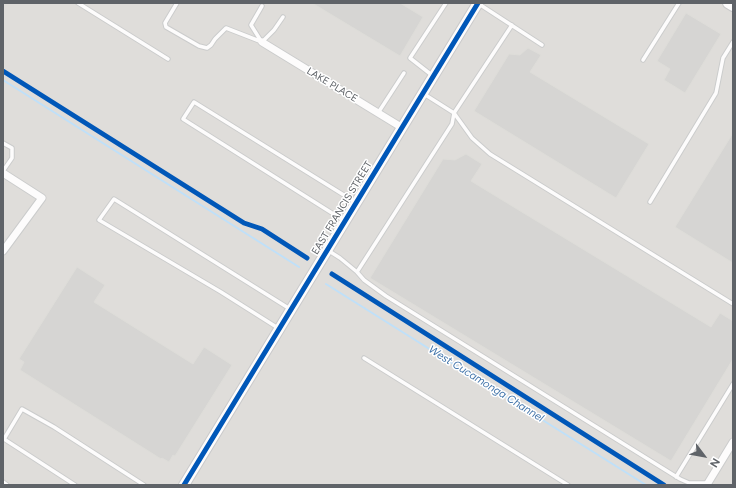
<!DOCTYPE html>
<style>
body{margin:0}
#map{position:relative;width:736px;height:488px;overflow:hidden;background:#efeeea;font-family:Figtree,sans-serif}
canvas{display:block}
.frame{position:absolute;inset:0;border:4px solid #5f6368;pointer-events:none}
.north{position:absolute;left:684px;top:436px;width:40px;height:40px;-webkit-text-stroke:3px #fff;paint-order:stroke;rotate:122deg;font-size:11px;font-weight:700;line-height:16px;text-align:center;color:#5f6368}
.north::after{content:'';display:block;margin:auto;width:14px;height:18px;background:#5f6368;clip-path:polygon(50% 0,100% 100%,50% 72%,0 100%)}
</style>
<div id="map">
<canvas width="736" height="488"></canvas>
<div class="frame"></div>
<div class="north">N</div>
</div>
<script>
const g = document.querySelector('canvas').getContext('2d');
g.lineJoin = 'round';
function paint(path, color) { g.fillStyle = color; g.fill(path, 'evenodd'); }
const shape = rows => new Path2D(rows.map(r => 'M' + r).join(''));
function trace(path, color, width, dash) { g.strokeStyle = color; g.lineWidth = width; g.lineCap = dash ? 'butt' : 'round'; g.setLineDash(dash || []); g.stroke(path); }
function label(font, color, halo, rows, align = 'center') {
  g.font = font + ' Figtree,sans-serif'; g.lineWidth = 3; g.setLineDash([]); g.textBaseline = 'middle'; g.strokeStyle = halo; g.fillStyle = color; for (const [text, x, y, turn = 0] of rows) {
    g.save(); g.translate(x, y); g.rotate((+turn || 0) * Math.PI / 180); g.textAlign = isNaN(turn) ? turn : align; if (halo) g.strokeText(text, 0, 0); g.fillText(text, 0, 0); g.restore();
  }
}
const industrial = shape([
 [3,3,733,3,733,485,3,485]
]);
const stream = shape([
 [3,80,299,267],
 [326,284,646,485]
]);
const building = shape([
 [312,3,400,3,423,17,400,56,312,3],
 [686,13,721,34,685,93,664,80,670,69,657,61,686,13],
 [528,48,541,55,530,72,649,144,616,198,474,111,509,54,520,55,528,48],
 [733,133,733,263,675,227,733,133],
 [466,154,482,164,471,181,711,327,720,313,733,321,733,359,671,461,370,278,443,159,455,160,466,154],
 [77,267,105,285,94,302,193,364,204,347,232,365,175,456,173,455,169,462,162,458,161,459,20,370,24,362,19,359,77,267]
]);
const lane = shape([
 [78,3,168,59],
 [177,3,165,23,166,27,199,46,207,48,211,45,215,39,226,28,262,42],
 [479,4,542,45],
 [261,41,251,25,262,6],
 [262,42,274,30,283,17],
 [643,60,679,3],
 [433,76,410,58,446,3],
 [424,94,454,113,512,25],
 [378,113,404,73],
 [454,113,472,138,490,154,733,304],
 [3,143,12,148,12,158,3,171],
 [650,202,716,93,723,58,733,42],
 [343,220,183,119,194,102,355,202],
 [329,251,340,258,357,272,452,124,454,113],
 [357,272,364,280,386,296,680,479,689,483,708,483],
 [278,328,221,292,99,220,114,199,290,309],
 [364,358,568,485],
 [676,477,733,384],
 [3,482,7,485],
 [75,485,4,439,22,409,54,427,144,485]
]);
const street = shape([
 [262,42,401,127],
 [3,173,42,198,3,251],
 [708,483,733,442]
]);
const secondary = shape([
 [728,3,733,6],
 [184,485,478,3]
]);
const cycleway = shape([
 [3,71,244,223,262,229,307,258],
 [332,274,664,485],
 [184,485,478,3]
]);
const streetNames = [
 ["LAKE PLACE",332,85,31],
 ["EAST FRANCIS STREET",342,208,-59]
];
const waterNames = [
 ["West Cucamonga Channel",486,384,32]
];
paint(industrial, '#dfddda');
trace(stream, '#bfe0f9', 2);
paint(building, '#d6d5d3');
trace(building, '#deddd9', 1);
trace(lane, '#cbcccc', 5.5);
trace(street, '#cbcccc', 9);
trace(secondary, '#cacacb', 12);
trace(lane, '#fdfcfc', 3.5);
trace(street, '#fdfcfc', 7);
trace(secondary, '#fdfcfc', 10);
trace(cycleway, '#0057b8', 5);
label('10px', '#5f6368', '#fff', streetNames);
label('italic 11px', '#4174aa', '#fff', waterNames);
</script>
